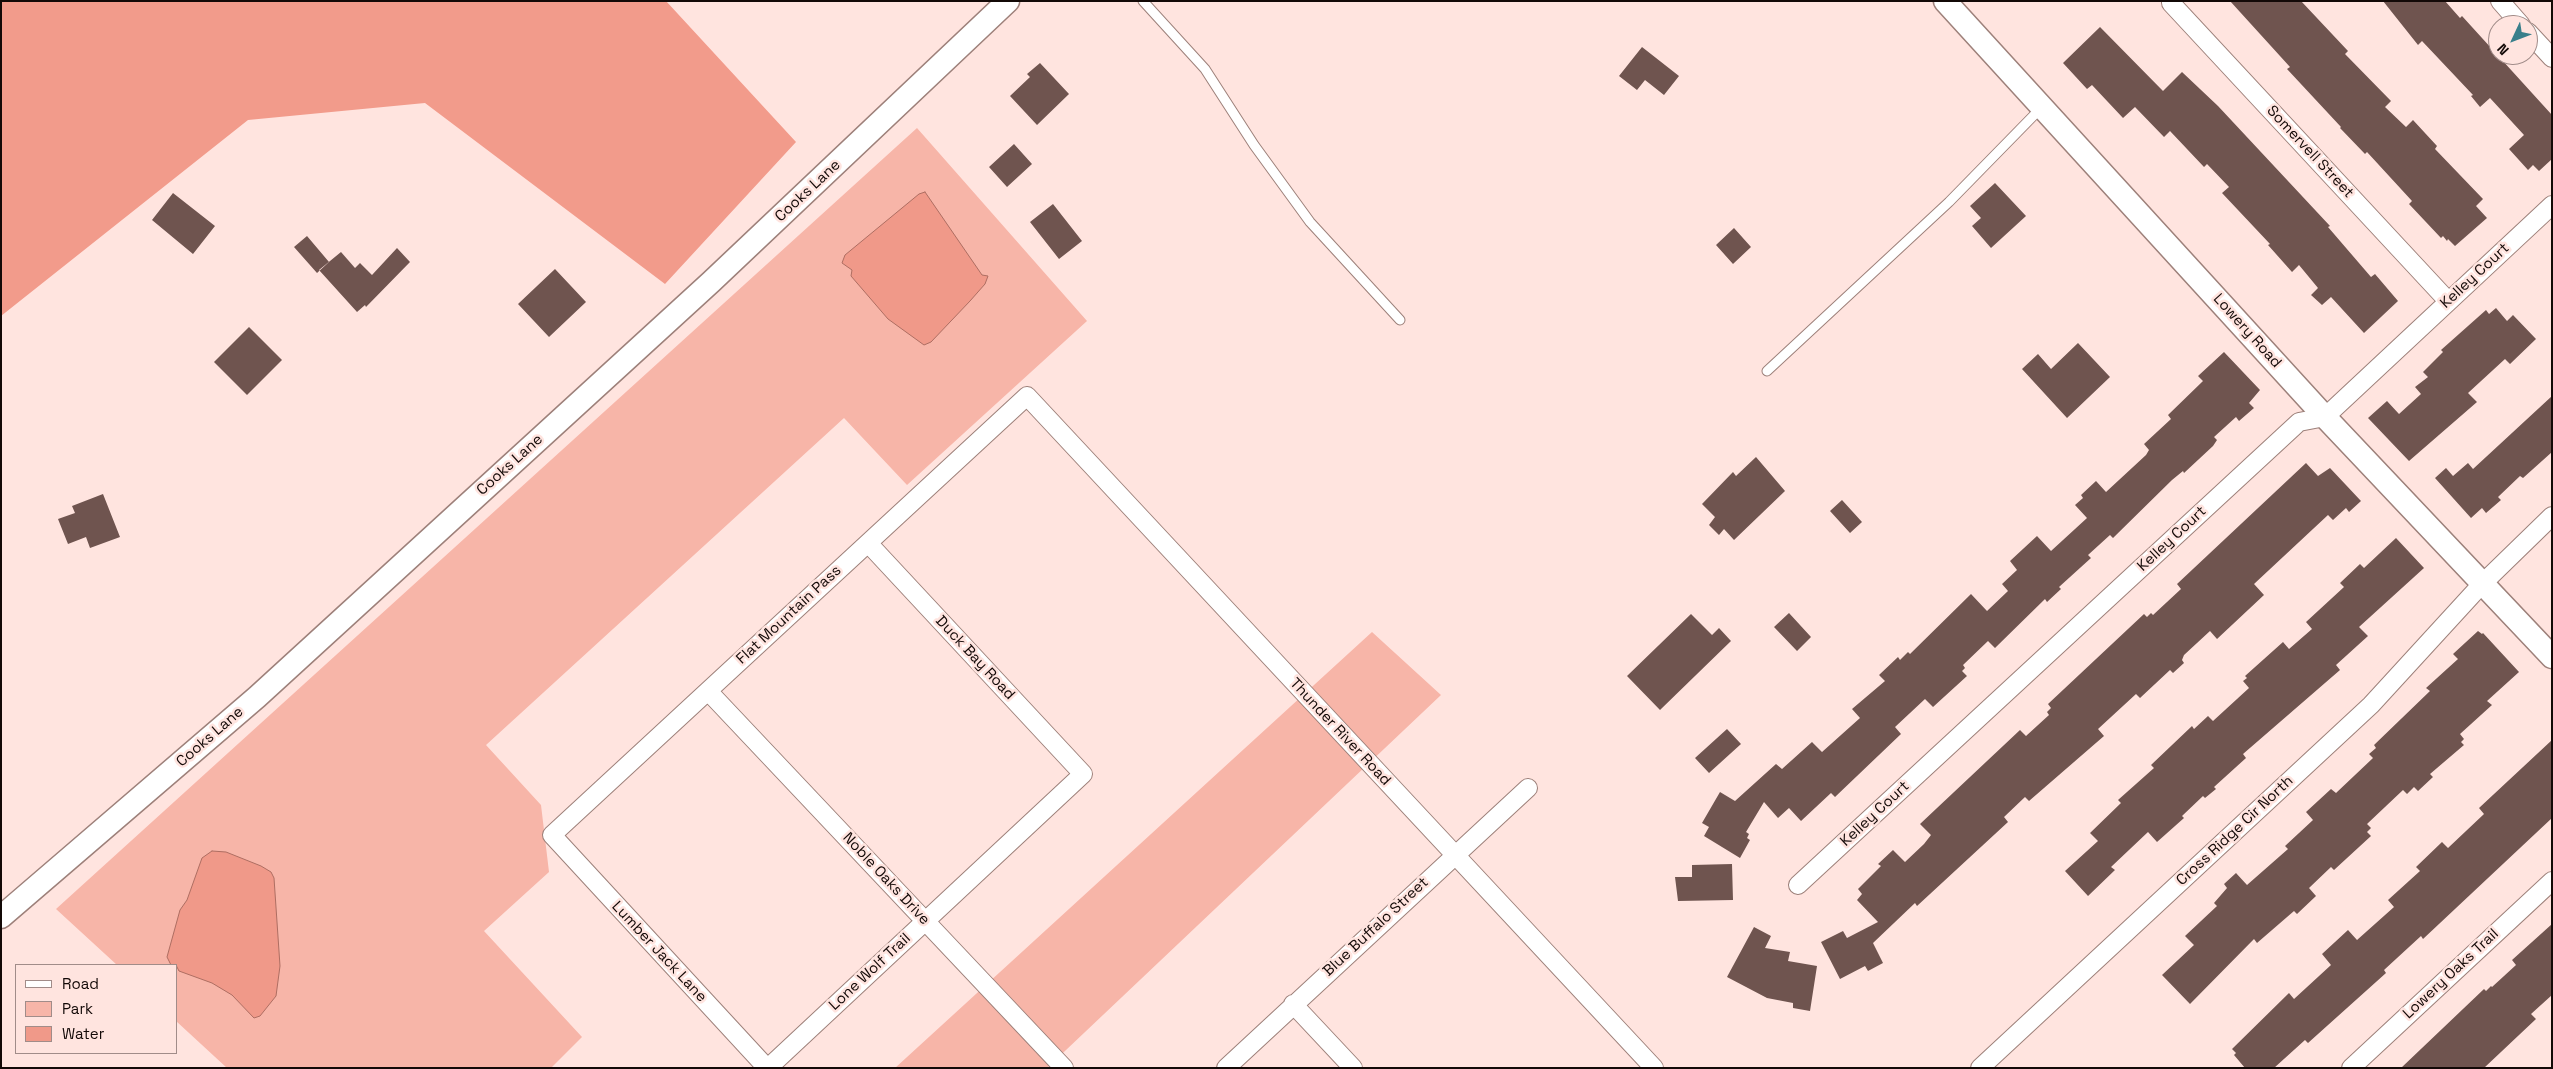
<!DOCTYPE html>
<style>
body{margin:0}
#map{position:relative;width:2553px;height:1069px;overflow:hidden;background:#ffe4df;font-family:"Space Grotesk",sans-serif}
canvas{display:block}
.frame{position:absolute;inset:0;border:2px solid #130907;pointer-events:none}
.legend{position:absolute;left:15px;top:964px;width:162px;height:90px;box-sizing:border-box;background:#ffe4df;border:1px solid #a18c89;margin:0;padding:6px 9px;list-style:none;font-size:15px;color:#130907}
.legend li{display:flex;align-items:center;gap:10px;height:25px}
.legend b{width:25px;border:1px solid #a18c89}
.north{position:absolute;left:2488px;top:15px;width:50px;height:50px;box-sizing:border-box;background:#ffe4df;border:1px solid #a18c89;border-radius:50%;rotate:227deg;font-size:14px;font-weight:700;line-height:20px;text-align:center;color:#130907}
.north::after{content:'';display:block;margin:auto;width:18px;height:22px;background:#397f8b;clip-path:polygon(50% 0,100% 100%,50% 72%,0 100%)}
</style>
<div id="map">
<canvas width="2553" height="1069"></canvas>
<div class="frame"></div>
<ul class="legend">
<li><b style="height:6px;background:#fff"></b>Road</li>
<li><b style="height:14px;background:#f7b5a8"></b>Park</li>
<li><b style="height:14px;background:#f09989"></b>Water</li>
</ul>
<div class="north">N</div>
</div>
<script>
const g = document.querySelector('canvas').getContext('2d');
g.lineJoin = 'round';
function paint(path, color) { g.fillStyle = color; g.fill(path, 'evenodd'); }
const shape = rows => new Path2D(rows.map(r => 'M' + r).join(''));
function trace(path, color, width, dash) { g.strokeStyle = color; g.lineWidth = width; g.lineCap = dash ? 'butt' : 'round'; g.setLineDash(dash || []); g.stroke(path); }
function label(font, color, halo, rows, align = 'center') {
  g.font = font + ' "Space Grotesk",sans-serif'; g.lineWidth = 5; g.setLineDash([]); g.textBaseline = 'middle'; g.strokeStyle = halo; g.fillStyle = color; for (const [text, x, y, turn = 0] of rows) {
    g.save(); g.translate(x, y); g.rotate((+turn || 0) * Math.PI / 180); g.textAlign = isNaN(turn) ? turn : align; if (halo) g.strokeText(text, 0, 0); g.fillText(text, 0, 0); g.restore();
  }
}
const green = shape([
 [917,128,1087,321,907,485,844,418,486,745,541,805,549,872,484,931,582,1037,551,1068,227,1068,176,1021,176,965,117,965,56,909],
 [1372,632,1441,695,1047,1068,895,1068]
]);
const forest = shape([
 [1,1,666,1,796,142,665,284,425,103,248,120,1,316]
]);
const water = shape([
 [925,192,982,275,988,276,985,284,970,301,931,342,924,345,888,319,851,276,852,270,842,263,845,255,919,194,925,192],
 [212,851,226,852,261,866,271,872,274,878,280,966,276,996,260,1016,254,1018,232,995,212,983,179,971,176,965,171,965,167,957,180,910,187,900,202,858,212,851]
]);
const building = shape([
 [2230,1,2301,1,2348,51,2345,54,2391,101,2385,107,2406,127,2413,120,2437,146,2435,149,2483,199,2476,206,2487,218,2455,246,2448,239,2447,241,2443,236,2441,238,2409,204,2412,201,2367,152,2365,154,2340,128,2341,127,2287,69,2290,67],
 [2383,1,2445,1,2460,18,2462,16,2552,115,2552,159,2539,171,2533,165,2528,170,2509,149,2524,135,2490,98,2480,107,2471,96,2473,95,2422,41,2418,45],
 [2100,27,2163,91,2182,72,2218,106,2330,226,2328,227,2371,277,2375,274,2398,301,2364,333,2331,297,2322,305,2311,295,2318,288,2299,265,2292,272,2268,245,2270,244,2222,193,2229,187,2207,164,2204,167,2170,131,2164,137,2135,107,2123,118,2092,85,2087,89,2063,63],
 [1642,47,1679,76,1664,95,1645,80,1637,90,1619,76],
 [1040,63,1069,94,1037,125,1010,96,1030,77,1027,74],
 [1014,144,1032,164,1007,187,989,167],
 [1995,183,2026,216,1991,248,1972,226,1981,218,1970,206],
 [173,193,215,226,193,254,152,220],
 [1053,204,1082,241,1059,259,1030,222],
 [1734,228,1751,247,1733,264,1716,245],
 [307,236,329,262,317,273,294,247],
 [397,248,410,262,366,307,365,305,357,312,319,270,341,252,355,268,360,263,372,275],
 [555,269,586,302,549,337,518,304],
 [2496,308,2507,321,2513,315,2536,339,2510,364,2505,359,2468,393,2477,402,2409,461,2368,418,2387,401,2399,414,2421,394,2415,387,2428,377,2423,372,2443,352,2441,350,2486,310,2489,314],
 [249,327,282,360,247,395,214,362],
 [2078,343,2110,377,2067,418,2022,369,2038,354,2051,369],
 [2224,352,2260,390,2249,403,2254,408,2239,421,2236,417,2214,437,2217,440,2213,446,2184,473,2183,471,2172,480,2113,538,2110,535,2088,555,2091,558,2059,587,2061,589,2047,602,2045,599,1995,648,1988,641,1963,665,1965,668,1962,671,1967,676,1933,707,1925,699,1895,727,1901,734,1835,797,1831,793,1801,821,1789,808,1778,818,1764,802,1746,832,1749,834,1747,838,1750,840,1740,858,1704,836,1709,827,1702,823,1720,792,1735,801,1776,764,1782,769,1812,742,1822,752,1860,718,1852,709,1885,681,1879,675,1898,657,1900,660,1908,652,1910,654,1971,594,1987,611,2008,591,2002,584,2017,570,2010,561,2037,536,2051,551,2087,518,2075,505,2083,498,2081,495,2096,481,2106,492,2146,455,2149,450,2144,444,2171,419,2168,415,2203,381,2198,376],
 [2552,396,2552,452,2523,478,2520,476,2498,497,2501,500,2486,513,2482,508,2471,518,2435,478,2446,468,2453,476,2468,463,2473,469],
 [1756,457,1785,491,1734,540,1724,529,1719,535,1709,525,1715,517,1702,504,1733,472,1736,476],
 [2306,463,2318,476,2330,468,2361,501,2349,512,2346,508,2333,520,2328,515,2254,584,2264,595,2217,639,2210,631,2184,655,2182,660,2184,663,2173,673,2170,670,2140,698,2136,694,2098,729,2104,736,2029,801,2025,797,2004,817,2008,822,1917,906,1915,903,1873,943,1883,963,1868,971,1865,966,1840,979,1821,942,1843,931,1847,938,1878,922,1857,900,1862,894,1858,889,1881,866,1878,864,1893,850,1905,862,1924,844,1931,835,1920,824,2020,730,2026,736,2049,715,2047,712,2051,708,2048,704,2144,614,2147,617,2151,613,2153,615,2181,589,2177,584],
 [103,494,120,537,90,548,86,537,68,544,58,519,75,513,72,506],
 [1842,500,1862,522,1850,533,1830,511],
 [2396,538,2424,568,2359,627,2368,636,2336,665,2340,670,2243,754,2246,758,2214,787,2216,789,2205,798,2203,796,2182,816,2184,818,2157,842,2148,832,2111,867,2115,870,2088,896,2065,871,2098,841,2090,833,2121,803,2118,800,2154,768,2151,765,2192,726,2194,729,2208,716,2213,721,2249,688,2243,681,2247,678,2245,676,2283,642,2289,649,2312,629,2306,622,2344,587,2340,583,2360,564,2364,568],
 [1789,613,1811,637,1797,651,1774,627],
 [1691,614,1712,635,1719,628,1731,641,1660,710,1627,676],
 [2478,631,2482,634,2483,633,2519,672,2487,701,2492,705,2460,734,2464,739,2461,742,2464,745,2430,774,2433,777,2418,791,2414,787,2407,794,2403,790,2367,824,2371,828,2367,832,2371,836,2334,870,2331,867,2309,888,2316,896,2297,914,2294,911,2257,943,2254,939,2190,1004,2162,975,2194,945,2185,936,2217,906,2214,903,2227,888,2224,884,2236,873,2247,885,2288,849,2285,846,2313,820,2306,812,2331,789,2336,793,2373,758,2369,754,2376,748,2374,745,2430,691,2426,688,2458,659,2453,654],
 [1727,729,1741,744,1709,773,1695,758],
 [2552,740,2552,818,2423,939,2421,936,2384,970,2386,973,2308,1043,2305,1040,2274,1068,2245,1068,2234,1055,2236,1053,2232,1049,2289,993,2294,999,2331,965,2322,954,2348,930,2357,940,2394,907,2388,900,2420,871,2416,867,2442,842,2448,848,2484,814,2479,808],
 [1732,864,1733,900,1678,901,1675,877,1692,877,1692,865],
 [2552,924,2552,995,2531,1014,2536,1019,2484,1068,2401,1068,2484,989,2486,991,2491,986,2492,987,2516,965,2512,960],
 [1754,927,1771,936,1765,948,1790,952,1788,961,1817,966,1810,1011,1793,1008,1793,1003,1767,998,1727,977]
]);
const service = shape([
 [1143,1,1205,69,1254,145,1310,222,1400,320],
 [1767,371,1949,202,2042,107]
]);
const minor = shape([
 [2500,1,2521,25],
 [2171,3,2448,301],
 [2528,32,2552,58],
 [708,691,1064,1068],
 [1798,885,2299,422,2325,417,2552,205],
 [1293,1004,1353,1068],
 [767,1068,552,835,1027,396,1654,1068],
 [768,1068,1083,774,868,543],
 [1226,1068,1528,788],
 [1980,1068,2371,705,2481,585,2552,516],
 [2351,1068,2552,881]
]);
const tertiary = shape([
 [1945,1,2325,417,2552,657],
 [1,917,257,697,711,282,1008,1]
]);
const streetNames = [
 ["Somervell Street",2310,152,47],
 ["Cooks Lane",808,191,-43],
 ["Kelley Court",2475,276,-43],
 ["Lowery Road",2247,331,48],
 ["Cooks Lane",510,465,-42],
 ["Kelley Court",2172,539,-43],
 ["Flat Mountain Pass",789,615,-43],
 ["Duck Bay Road",975,658,47],
 ["Thunder River Road",1340,732,47],
 ["Cooks Lane",210,737,-41],
 ["Kelley Court",1875,814,-43],
 ["Cross Ridge Cir North",2235,831,-43],
 ["Noble Oaks Drive",886,879,47],
 ["Blue Buffalo Street",1376,927,-43],
 ["Lumber Jack Lane",659,952,47],
 ["Lone Wolf Trail",870,972,-43],
 ["Lowery Oaks Trail",2451,974,-43]
];
paint(green, '#f7b5a8');
paint(forest, '#f29b8b');
paint(water, '#f09989');
trace(water, '#ae6e62', 1);
paint(building, '#6f544f');
trace(service, '#9d807a', 11);
trace(minor, '#9d807a', 20);
trace(tertiary, '#9d807a', 25);
trace(service, '#fff', 9);
trace(minor, '#fff', 18);
trace(tertiary, '#fff', 22);
label('15px', '#130907', '#ffe4df', streetNames);
</script>
